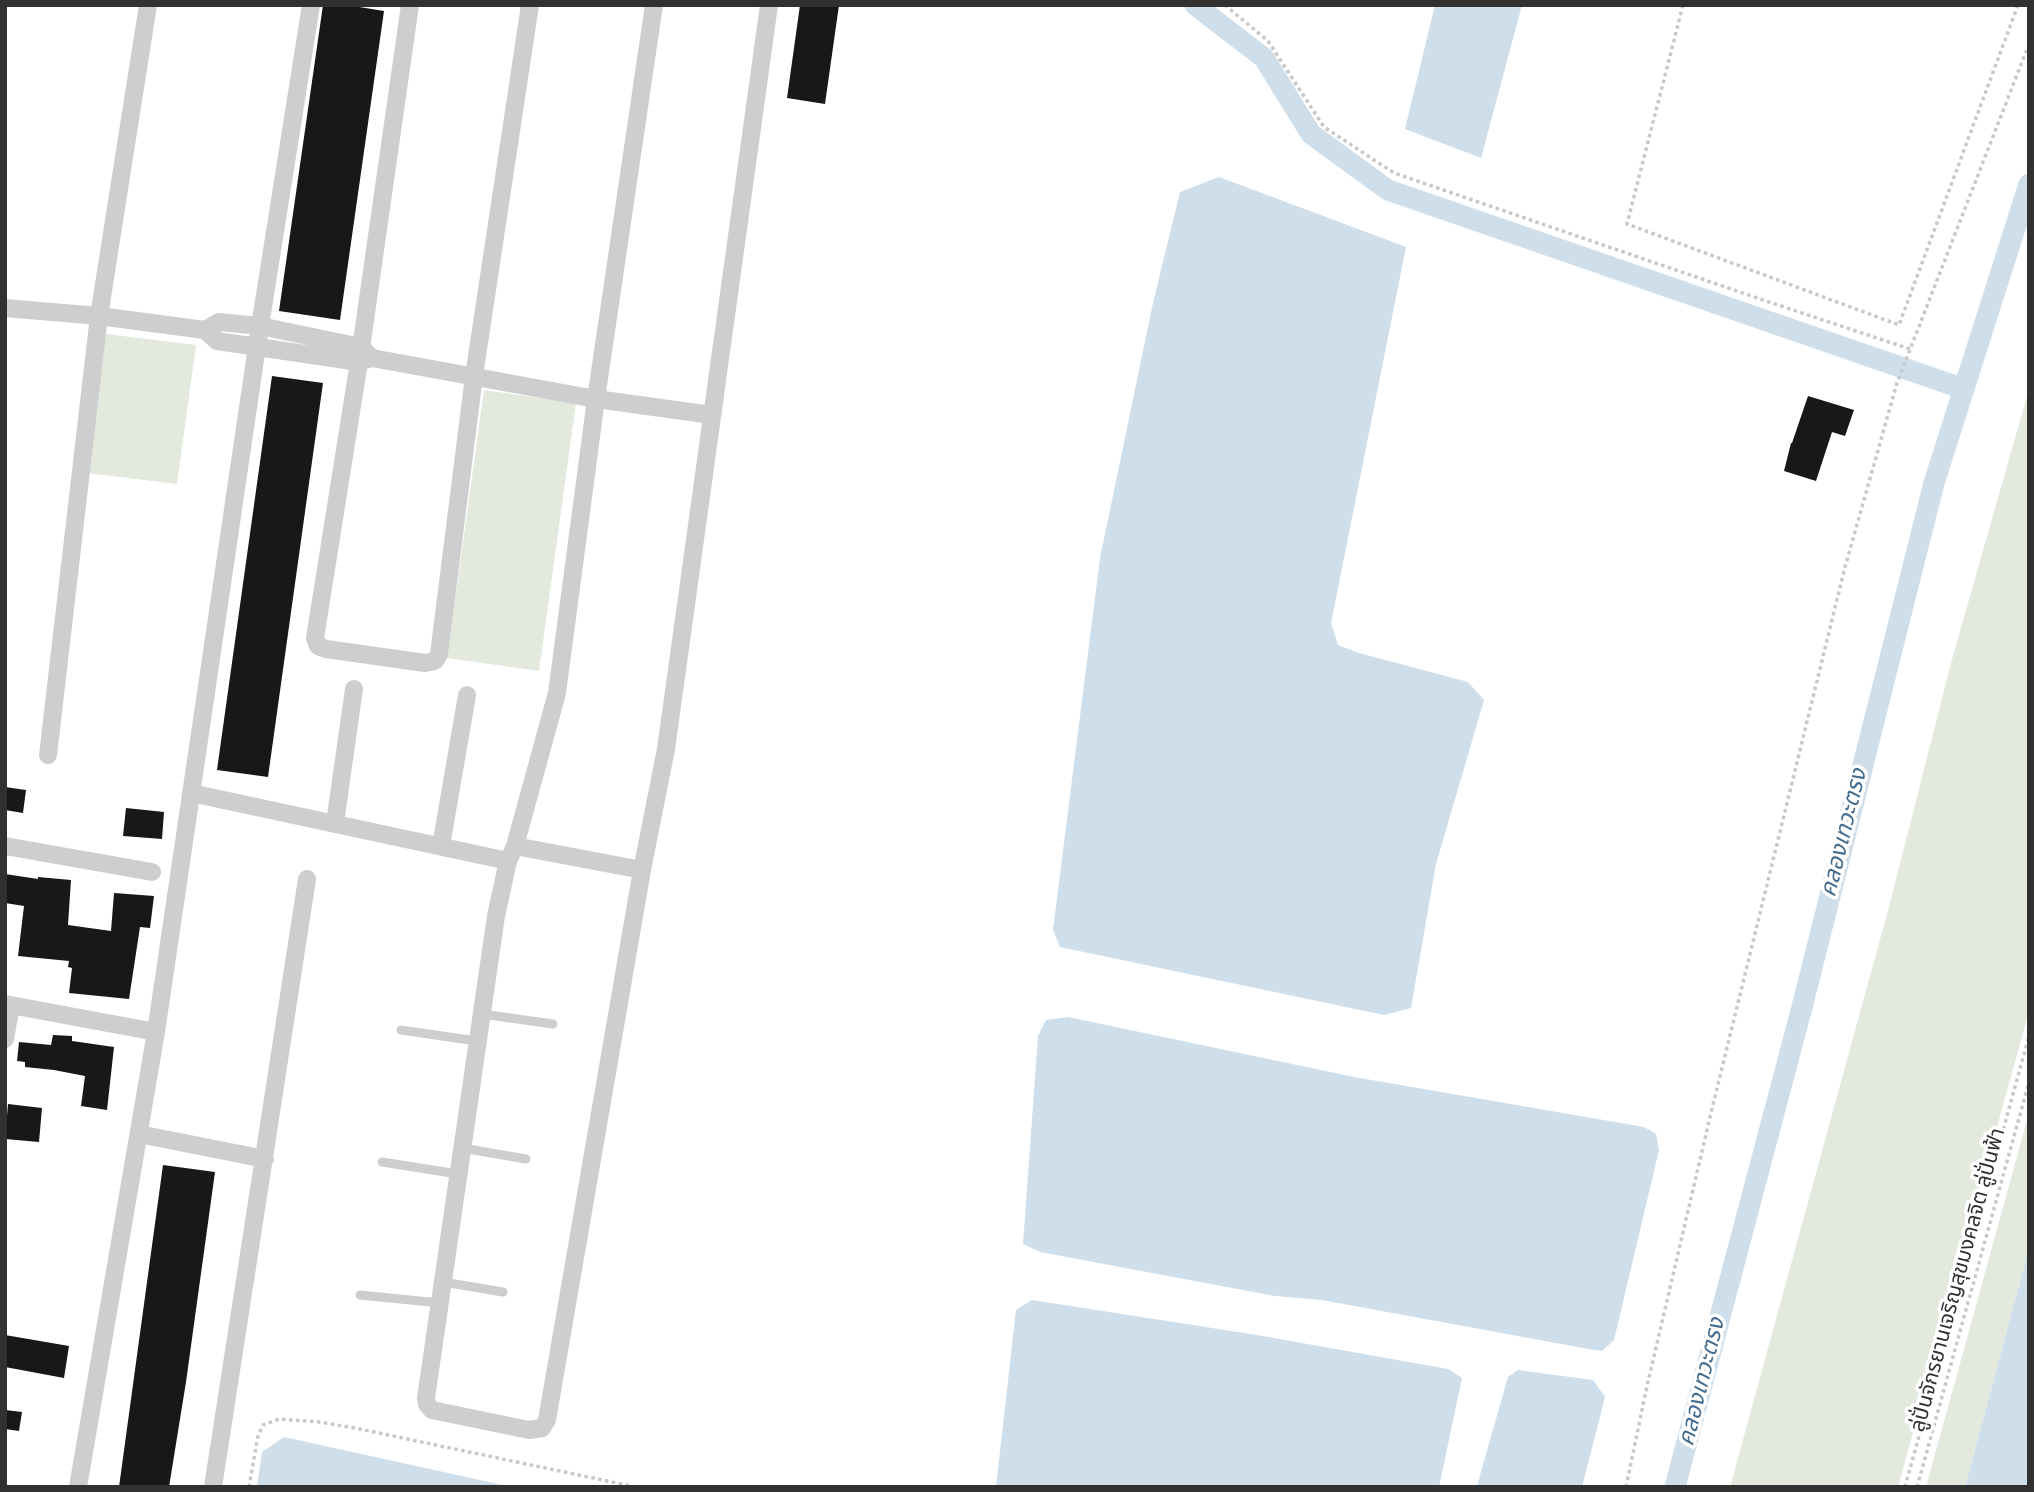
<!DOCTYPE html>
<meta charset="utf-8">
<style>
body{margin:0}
#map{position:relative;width:2034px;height:1492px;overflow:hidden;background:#fff;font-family:"PT Sans Narrow",sans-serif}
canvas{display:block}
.frame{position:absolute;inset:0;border:7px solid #313131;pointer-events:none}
</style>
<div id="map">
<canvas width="2034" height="1492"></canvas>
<div class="frame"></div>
</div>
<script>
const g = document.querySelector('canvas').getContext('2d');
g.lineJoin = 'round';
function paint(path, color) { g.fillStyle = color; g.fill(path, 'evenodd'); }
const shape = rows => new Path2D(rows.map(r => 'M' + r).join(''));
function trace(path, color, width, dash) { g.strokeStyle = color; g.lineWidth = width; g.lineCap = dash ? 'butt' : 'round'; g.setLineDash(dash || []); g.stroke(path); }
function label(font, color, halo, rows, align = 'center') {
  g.font = font + ' "PT Sans Narrow","Noto Sans Thai",sans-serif'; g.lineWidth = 7; g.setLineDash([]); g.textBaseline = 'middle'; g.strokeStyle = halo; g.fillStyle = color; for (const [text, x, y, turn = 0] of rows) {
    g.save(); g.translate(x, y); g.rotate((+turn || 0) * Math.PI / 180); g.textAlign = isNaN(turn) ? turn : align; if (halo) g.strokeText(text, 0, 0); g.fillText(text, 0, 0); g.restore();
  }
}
const green = shape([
 [98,333,196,345,177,484,79,472],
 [2029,389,2029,1011,1898,1487,1730,1487,1890,903,1951,663],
 [484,390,576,403,539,671,447,658],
 [2029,1113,2029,1248,1965,1487,1926,1487]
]);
const water = shape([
 [1435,5,1522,5,1481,158,1405,129],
 [1219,177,1406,247,1331,623,1338,645,1359,653,1468,682,1484,700,1436,864,1411,1008,1384,1015,1060,947,1053,930,1100,558,1153,303,1180,192],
 [1068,1017,1354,1077,1644,1127,1656,1134,1659,1150,1614,1340,1602,1351,1583,1348,1322,1300,1275,1296,1040,1252,1023,1244,1038,1036,1046,1020],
 [2029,1248,2029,1487,1965,1487],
 [1032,1300,1257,1335,1448,1369,1462,1378,1439,1487,996,1487,1016,1310],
 [1518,1370,1593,1380,1605,1397,1582,1487,1477,1486,1508,1377],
 [284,1437,512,1487,257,1487,262,1452]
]);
const canal = shape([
 [1195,5,1264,58,1311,134,1388,190,1964,389],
 [1675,1487,1801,1011,1934,483,2029,184]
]);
const building = shape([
 [323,5,347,5,384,11,340,320,279,311],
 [800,5,839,5,825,104,787,98],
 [272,376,323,383,268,777,217,770],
 [1808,396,1854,410,1845,436,1832,432,1816,481,1784,471,1791,443,1792,443],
 [5,787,26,790,23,813,5,810],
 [126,808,164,812,162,839,123,836],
 [5,874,38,879,38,877,71,880,68,925,111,931,114,893,154,896,150,928,140,927,129,999,69,993,72,968,68,967,69,961,18,956,24,906,5,903],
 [53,1035,72,1036,72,1041,114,1047,107,1110,81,1106,85,1076,54,1070,25,1067,25,1062,17,1061,19,1042,51,1045],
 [8,1104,42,1108,39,1142,5,1139],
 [163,1165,215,1172,186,1382,169,1487,119,1487],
 [5,1335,69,1346,64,1378,5,1367],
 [5,1410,22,1412,19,1431,5,1429]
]);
const path = shape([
 [1225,5,1268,41,1324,127,1394,173,1763,300,1910,349],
 [1683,5,1627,224,1899,325,2018,5],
 [249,1487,258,1436,263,1425,279,1419,319,1422,355,1428,636,1487],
 [1626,1487,1647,1386,1710,1117,1845,567,1897,383,2029,44],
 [1905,1487,2029,1036],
 [1917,1487,2029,1082]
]);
const lane = shape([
 [482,1014,553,1024],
 [401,1030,477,1041],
 [462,1148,526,1159],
 [382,1162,458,1174],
 [443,1282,503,1292],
 [360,1295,440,1303]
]);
const street = shape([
 [410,5,359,362,315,638,318,646,326,649,425,663,435,661,439,654,474,376,530,5],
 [654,5,596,399,557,693,515,846,508,861,496,916,426,1398,427,1404,432,1410,529,1430,542,1428,547,1420,642,870,666,749,769,5],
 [5,308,99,316,205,330,219,322,260,326,361,347,372,358,359,362,217,341,205,330],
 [372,358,596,399,712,415],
 [48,755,99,316,148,5],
 [191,793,508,861],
 [335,823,354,689],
 [5,846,152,872],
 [441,846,467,695],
 [515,846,642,870],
 [5,1004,156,1032],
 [5,1039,11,1005],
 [139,1134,265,1159],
 [78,1487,156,1032,260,326,311,5],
 [213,1487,307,879]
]);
const streetNames = [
 ["ลู่ปั่นจักรยานเจริญสุขมงคลจิต ลู่ปั่นฟ้า",1958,1280,-75]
];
const waterNames = [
 ["คลองเทวะตรง",1844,833,-76],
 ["คลองเทวะตรง",1702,1382,-76]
];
paint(green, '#e3e9dd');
paint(water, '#cedeea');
trace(canal, '#cedeea', 21);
paint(building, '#181818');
trace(path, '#c8c8c8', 3.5, [3.5, 3.5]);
trace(lane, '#cecece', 9);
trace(street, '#cecece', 18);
label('21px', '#313131', '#fff', streetNames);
label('italic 23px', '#446c8e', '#fff', waterNames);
</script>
